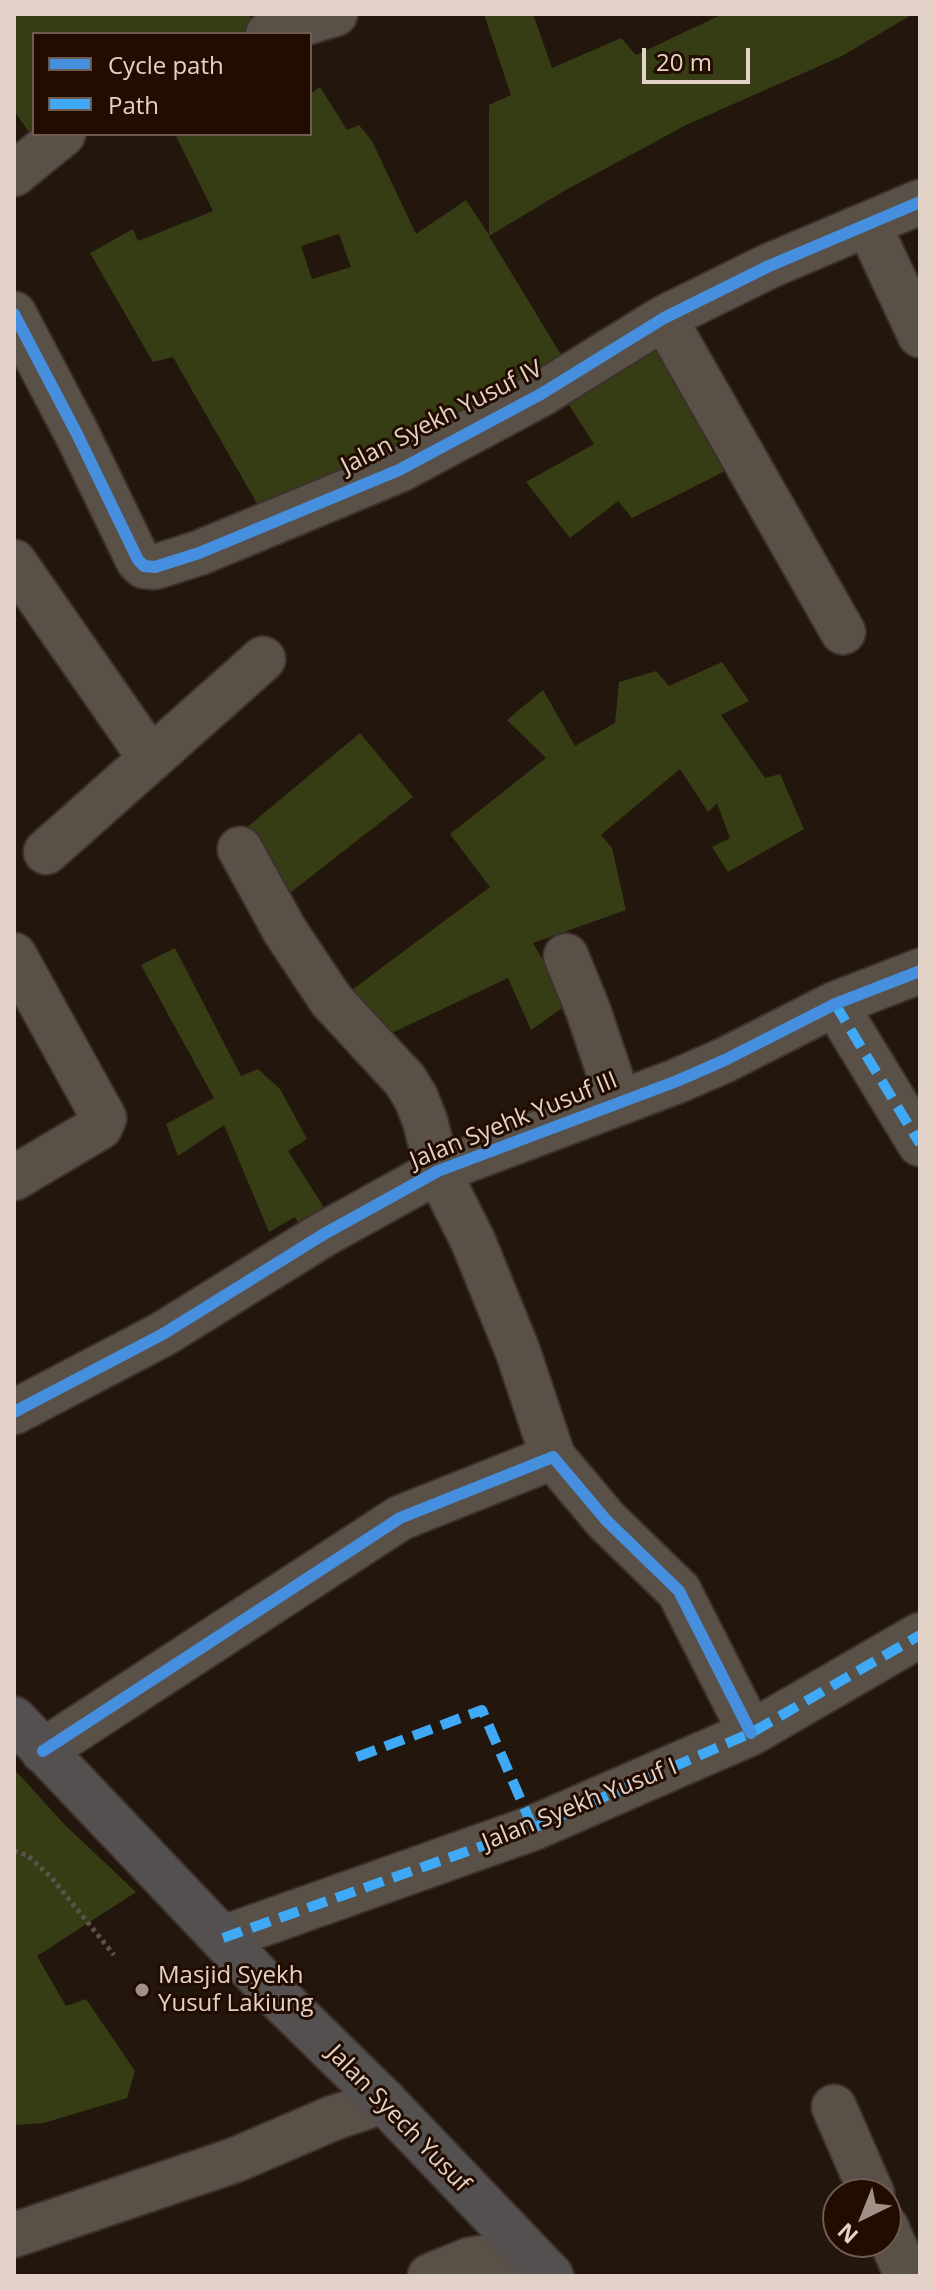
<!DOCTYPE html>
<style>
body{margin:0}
#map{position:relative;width:934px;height:2290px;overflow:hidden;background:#23170d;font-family:"Open Sans",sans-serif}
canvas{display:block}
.frame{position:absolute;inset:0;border:16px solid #e2d2c7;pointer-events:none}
.legend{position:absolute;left:32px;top:32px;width:280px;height:104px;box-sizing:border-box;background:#220c00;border:2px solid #6f5b50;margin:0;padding:10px 14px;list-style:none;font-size:24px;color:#e2d2c7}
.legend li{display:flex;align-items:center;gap:16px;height:40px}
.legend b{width:40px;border:2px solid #6f5b50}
.north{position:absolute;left:822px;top:2178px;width:80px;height:80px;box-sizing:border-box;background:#220c00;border:2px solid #6f5b50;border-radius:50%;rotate:223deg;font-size:22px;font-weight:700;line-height:32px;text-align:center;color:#e2d2c7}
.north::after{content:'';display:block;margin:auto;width:28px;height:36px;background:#9f9186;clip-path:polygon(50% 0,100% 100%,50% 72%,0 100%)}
.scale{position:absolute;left:642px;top:48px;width:108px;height:36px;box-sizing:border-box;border:4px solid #e2d2c7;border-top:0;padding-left:10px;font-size:24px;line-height:28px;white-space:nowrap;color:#e2d2c7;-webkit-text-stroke:6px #220c00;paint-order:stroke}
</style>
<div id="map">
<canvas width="934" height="2290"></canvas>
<div class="frame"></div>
<ul class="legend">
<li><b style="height:10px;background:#468fdf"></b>Cycle path</li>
<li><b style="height:10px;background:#3fa9f5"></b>Path</li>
</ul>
<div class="north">N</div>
<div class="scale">20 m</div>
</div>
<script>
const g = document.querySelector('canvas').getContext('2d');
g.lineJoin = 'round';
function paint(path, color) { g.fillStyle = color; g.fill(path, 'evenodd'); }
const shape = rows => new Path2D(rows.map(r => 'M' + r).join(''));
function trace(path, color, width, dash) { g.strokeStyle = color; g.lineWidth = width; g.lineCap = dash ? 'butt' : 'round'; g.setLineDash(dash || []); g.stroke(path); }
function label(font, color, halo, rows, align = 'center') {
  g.font = font + ' "Open Sans",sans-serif'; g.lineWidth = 6; g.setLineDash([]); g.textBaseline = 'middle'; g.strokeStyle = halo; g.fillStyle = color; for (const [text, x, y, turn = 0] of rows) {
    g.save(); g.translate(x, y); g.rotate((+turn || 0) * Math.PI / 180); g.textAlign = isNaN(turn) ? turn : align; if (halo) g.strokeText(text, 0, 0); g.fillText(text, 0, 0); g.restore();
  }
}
const green = shape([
 [14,14,249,14,258,32,34,34,34,134,37,143,14,111],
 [484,14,533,14,552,68,621,38,636,55,723,14,913,14,842,56,686,125,564,191,489,236,569,368,263,514,173,357,153,362,90,253,133,229,138,241,213,211,175,134,310,134,310,94,320,87,347,130,359,125,372,141,416,234,466,200,489,235,489,105,511,95],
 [339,234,351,267,312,279,301,246],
 [662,336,729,450,723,472,632,518,618,501,570,538,526,482,594,444,567,402],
 [722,662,749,701,721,715,765,778,780,774,804,829,728,872,712,847,730,838,717,803,708,812,680,769,601,835,612,848,626,910,533,943,568,1004,531,1030,508,978,379,1039,341,998,490,887,450,834,546,758,507,720,543,690,575,746,615,723,619,682,656,671,669,686],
 [360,733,413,797,282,899,245,829],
 [175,948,241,1076,258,1069,280,1089,307,1139,288,1151,330,1217,304,1233,295,1217,269,1232,224,1125,178,1156,166,1124,214,1098,141,965],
 [14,1769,65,1825,136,1892,37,1956,66,2006,86,1999,135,2071,127,2098,44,2123,14,2125]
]);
const path = shape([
 [14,1851,27,1855,51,1877,114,1955]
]);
const minor = shape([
 [268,34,335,14],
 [14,174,63,134],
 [868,224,920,335],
 [14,314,77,434,138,560,144,566,155,567,199,553,399,470,541,394,664,318,769,266,920,202],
 [664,318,843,632],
 [14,562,151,759],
 [240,849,285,931,331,1000,405,1080,416,1098,425,1121,438,1171,473,1241,518,1352,553,1457],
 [46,852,263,659],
 [14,955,104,1118,100,1127,14,1178],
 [566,956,588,1010,619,1102],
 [835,1004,920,1144],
 [14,1412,163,1334,324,1234,438,1171,677,1081,725,1060,835,1004,920,971],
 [43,1751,400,1518,553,1457,606,1520,679,1591,751,1733],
 [223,1938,533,1828,751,1733,920,1635],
 [834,2107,872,2194],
 [886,2227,907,2276],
 [14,2235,235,2160,333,2118,384,2101],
 [430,2276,469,2260,525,2251]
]);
const major = shape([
 [14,1719,277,1996,384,2101,551,2276]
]);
const quiet = shape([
 [835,1004,920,1144],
 [357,1757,482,1710,533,1828],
 [223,1938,533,1828,751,1733,920,1635]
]);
const cycleway = shape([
 [14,314,77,434,138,560,144,566,155,567,199,553,399,470,541,394,664,318,769,266,920,202],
 [14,1412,163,1334,324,1234,438,1171,677,1081,725,1060,835,1004,920,971],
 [43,1751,400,1518,553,1457,606,1520,679,1591,751,1733]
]);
const markers = [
 [142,1990,8,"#9f9186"]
];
const streetNames = [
 ["Jalan Syekh Yusuf IV",442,418,-27],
 ["Jalan Syehk Yusuf III",514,1121,-22],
 ["Jalan Syekh Yusuf I",580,1805,-22],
 ["Jalan Syech Yusuf",398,2119,46]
];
const poiNames = [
 ["Masjid Syekh",158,1976],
 ["Yusuf Lakiung",158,2004]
];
paint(green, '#363d14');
trace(minor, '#3c312b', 48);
trace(major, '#3c312b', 48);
trace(path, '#5b524b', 5, [4, 4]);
trace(minor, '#595048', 44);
trace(major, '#545050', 44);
trace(quiet, '#3fa9f5', 10, [20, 10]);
trace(cycleway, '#468fdf', 12);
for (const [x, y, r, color] of markers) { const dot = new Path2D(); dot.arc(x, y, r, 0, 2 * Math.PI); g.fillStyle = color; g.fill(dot); trace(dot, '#220c00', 3); }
label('24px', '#e2d2c7', '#220c00', streetNames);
label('24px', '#e2d2c7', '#220c00', poiNames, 'left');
</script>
